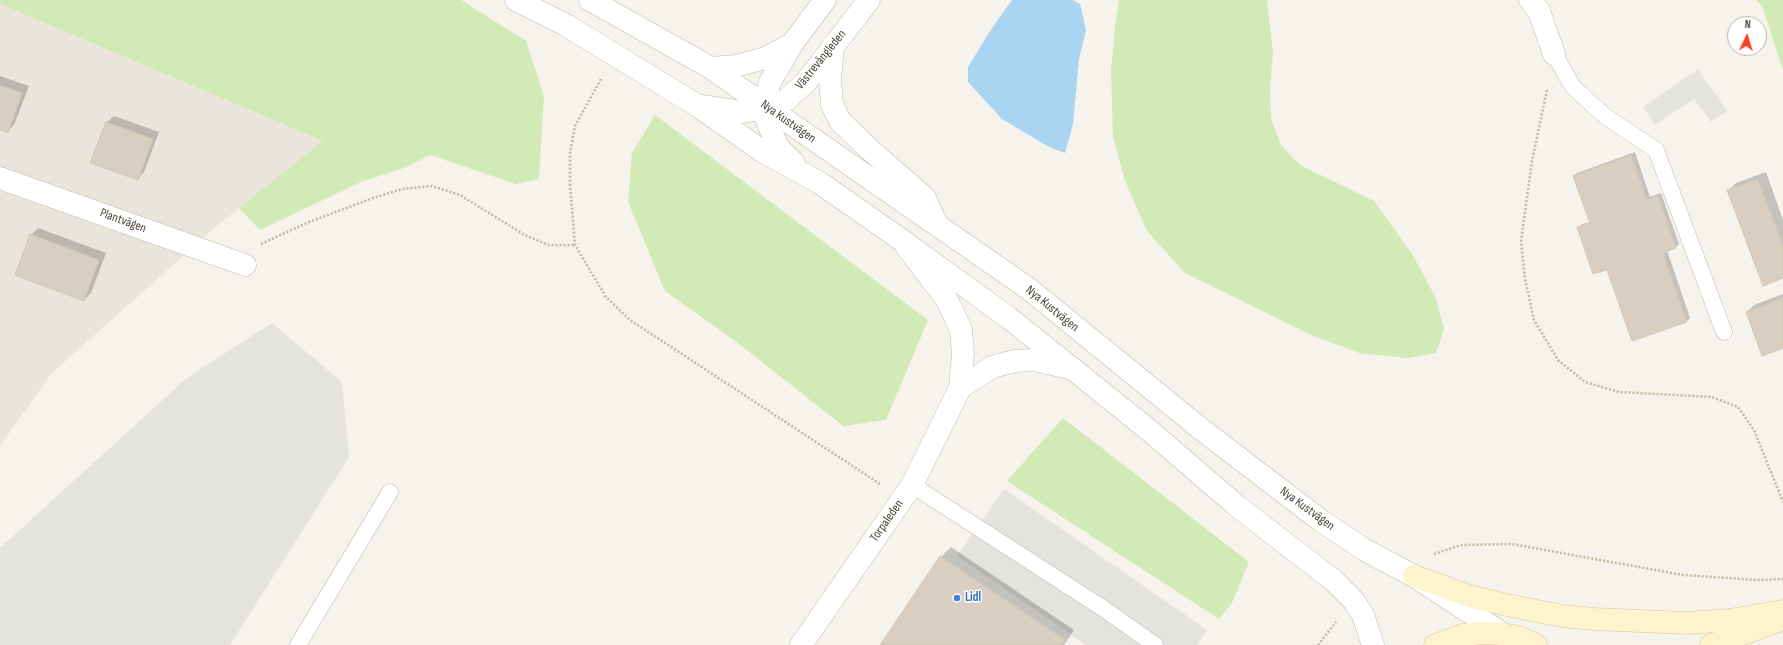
<!DOCTYPE html>
<meta charset="utf-8">
<style>
body{margin:0}
#map{position:relative;width:1783px;height:645px;overflow:hidden;background:#f6f3ec;font-family:"Sofia Sans Condensed",sans-serif}
canvas{display:block}
.north{position:absolute;left:1727px;top:16px;width:40px;height:40px;box-sizing:border-box;background:#fff;border:1px solid #b7b4b0;border-radius:50%;rotate:4deg;font-size:11px;font-weight:700;line-height:16px;text-align:center;color:#4b4439}
.north::after{content:'';display:block;margin:auto;width:14px;height:18px;background:#fc3f1d;clip-path:polygon(50% 0,100% 100%,50% 72%,0 100%)}
</style>
<div id="map">
<canvas width="1783" height="645"></canvas>
<div class="north">N</div>
</div>
<script>
const g = document.querySelector('canvas').getContext('2d');
g.lineJoin = 'round';
function paint(path, color) { g.fillStyle = color; g.fill(path, 'evenodd'); }
const shape = rows => new Path2D(rows.map(r => 'M' + r).join(''));
function trace(path, color, width, dash) { g.strokeStyle = color; g.lineWidth = width; g.lineCap = dash ? 'butt' : 'round'; g.setLineDash(dash || []); g.stroke(path); }
function label(font, color, halo, rows, align = 'center') {
  g.font = font + ' "Sofia Sans Condensed",sans-serif'; g.lineWidth = 3; g.setLineDash([]); g.textBaseline = 'middle'; g.strokeStyle = halo; g.fillStyle = color; for (const [text, x, y, turn = 0] of rows) {
    g.save(); g.translate(x, y); g.rotate((+turn || 0) * Math.PI / 180); g.textAlign = isNaN(turn) ? turn : align; if (halo) g.strokeText(text, 0, 0); g.fillText(text, 0, 0); g.restore();
  }
}
const residential = shape([
 [0,4,323,141,218,225,52,373,0,446]
]);
const green = shape([
 [0,0,461,0,526,41,544,96,539,179,516,184,430,155,407,167,361,182,260,230,239,208,323,141,0,4],
 [1119,0,1267,0,1273,54,1270,87,1271,118,1281,145,1300,165,1374,201,1412,254,1436,298,1444,329,1436,353,1407,358,1359,353,1309,334,1185,273,1147,231,1125,181,1113,137,1111,71,1115,27],
 [1756,0,1783,0,1783,70,1762,6],
 [655,115,928,320,886,420,843,426,738,343,665,291,628,202,632,153],
 [1063,418,1249,562,1232,603,1219,619,1007,481]
]);
const parking = shape([
 [1698,69,1727,111,1711,122,1694,99,1655,125,1643,107],
 [272,323,342,382,349,457,230,645,0,645,0,548,188,377],
 [1004,489,1207,630,1197,645,1086,645,957,556]
]);
const water = shape([
 [1012,0,1073,0,1080,4,1086,30,1079,59,1073,124,1065,153,1049,147,1002,119,968,82,968,67,992,28]
]);
const shadow = shape([
 [0,76,29,86,14,125,7,132,0,129],
 [114,116,159,132,144,172,137,179,106,123],
 [1635,152,1650,197,1661,193,1679,244,1675,248,1667,250,1690,318,1687,321,1633,339,1608,269,1578,228,1582,224,1590,222,1574,176,1577,173],
 [1766,172,1783,220,1783,277,1729,190,1736,183],
 [38,228,106,253,91,293,84,300,31,235],
 [1783,294,1783,347,1747,312,1754,305],
 [951,547,1074,630,1064,645,881,645,941,557]
]);
const building = shape([
 [0,85,22,93,8,133,0,130,0,85],
 [106,122,153,139,138,180,90,163,106,122],
 [1631,155,1647,200,1658,196,1676,248,1663,253,1687,322,1632,341,1607,270,1593,274,1577,227,1590,223,1573,176,1631,155],
 [1758,179,1783,246,1783,278,1763,286,1727,190,1758,179],
 [30,234,99,260,84,301,15,275,30,234],
 [1783,298,1783,348,1762,356,1746,312,1783,298],
 [940,556,1065,640,1061,645,880,645,940,556]
]);
const path = shape([
 [601,79,575,126,570,153,570,185,575,245,606,297,630,320,880,484],
 [1547,90,1532,161,1521,241,1525,279,1534,320,1558,360,1585,382,1619,392,1712,397,1738,407,1754,430,1783,502],
 [261,244,309,222,373,198,402,189,432,186,460,195,523,234,548,245,575,245],
 [1434,554,1461,545,1512,544,1683,575,1756,580,1783,579],
 [1318,645,1336,622]
]);
const service = shape([
 [1554,54,1573,87,1605,116,1656,150,1724,332],
 [912,485,1104,609,1155,645],
 [298,645,390,492]
]);
const minor = shape([
 [1530,0,1539,11,1554,54],
 [0,178,245,265],
 [960,388,992,367,1015,361,1035,360,1073,369],
 [801,645,912,485,960,388,963,354,961,330,947,300,907,247]
]);
const tertiary = shape([
 [516,0,566,25,698,106,762,151,820,183,900,239,1009,318,1150,431,1237,506,1333,580,1354,601,1363,615,1373,645],
 [590,0,711,68,764,105,1029,289,1201,429,1320,520,1365,550,1414,576,1503,634],
 [833,46,830,79,832,104,840,121,868,148,925,198,937,225],
 [711,68,736,66,765,58,792,44],
 [701,106,742,112,768,108,786,100,806,82,869,0],
 [794,163,777,146,766,118,764,105,770,82,792,44,825,0]
]);
const secondary = shape([
 [1414,576,1470,596,1507,605,1562,616,1595,619,1686,623,1730,620,1783,611],
 [1435,645,1463,635,1483,633,1503,634,1521,638,1536,645],
 [1711,645,1776,622]
]);
const markers = [
 [957,598,4,"#3f7fe0"]
];
const streetNames = [
 ["Västrevångleden",821,60,-51],
 ["Nya Kustvägen",788,122,35],
 ["Plantvägen",123,221,20],
 ["Nya Kustvägen",1052,309,39],
 ["Nya Kustvägen",1307,509,36],
 ["Torpaleden",887,521,-55]
];
const shopNames = [
 ["Lidl",965,598]
];
paint(residential, '#eae5da');
paint(green, '#d2eab5');
paint(parking, '#e5e3e0');
paint(water, '#a9d4f2');
paint(shadow, '#0003');
paint(building, '#d8cfc1');
trace(building, '#d3c7b4', 1);
trace(service, '#c2bbae', 17);
trace(minor, '#c2bbae', 23);
trace(tertiary, '#c2bbae', 23);
trace(secondary, '#d6c79b', 23);
trace(path, '#c4b79f', 2.5, [2, 2]);
trace(service, '#fff', 16);
trace(minor, '#fff', 22);
trace(tertiary, '#fff', 22);
trace(secondary, '#fff3cd', 22);
for (const [x, y, r, color] of markers) { const dot = new Path2D(); dot.arc(x, y, r, 0, 2 * Math.PI); g.fillStyle = color; g.fill(dot); trace(dot, '#fff', 1.5); }
label('13px', '#4b4439', '#fff', streetNames);
label('bold 13px', '#366cbe', '#fff', shopNames, 'left');
</script>
